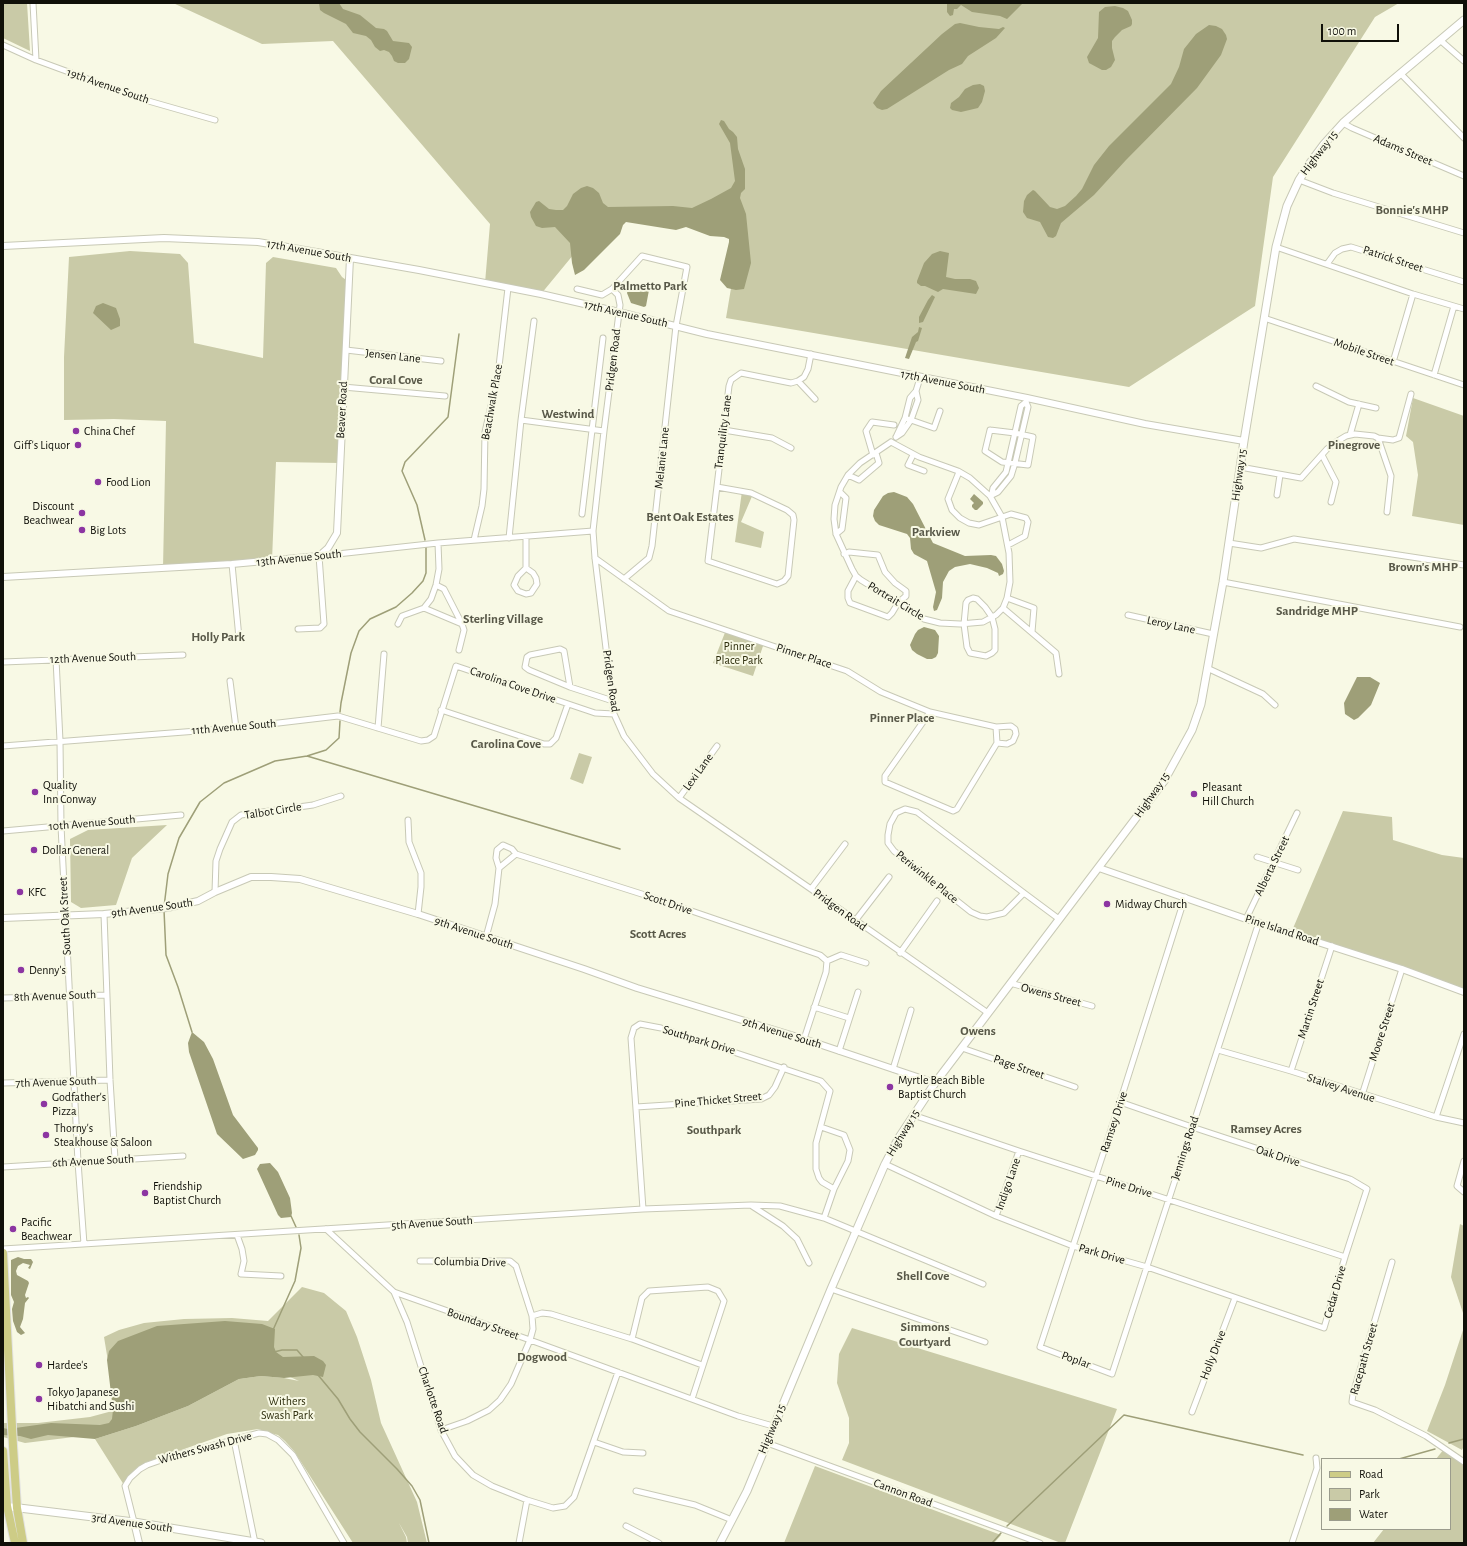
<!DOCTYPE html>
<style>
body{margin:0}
#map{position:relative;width:1467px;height:1546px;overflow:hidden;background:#f8f9e5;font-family:"Alegreya Sans",sans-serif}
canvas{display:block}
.frame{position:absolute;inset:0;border:4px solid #101009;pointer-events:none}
.legend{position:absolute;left:1321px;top:1458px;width:130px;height:72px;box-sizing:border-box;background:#f8f9e5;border:1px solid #9b9c8d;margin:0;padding:5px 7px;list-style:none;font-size:12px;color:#101009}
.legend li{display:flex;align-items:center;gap:8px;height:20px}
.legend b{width:20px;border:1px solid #9b9c8d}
.scale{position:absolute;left:1321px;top:24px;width:78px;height:18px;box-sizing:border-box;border:2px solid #101009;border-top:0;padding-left:5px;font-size:12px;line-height:14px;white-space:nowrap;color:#101009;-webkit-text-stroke:3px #f8f9e5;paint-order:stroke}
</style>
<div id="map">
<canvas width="1467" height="1546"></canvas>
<div class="frame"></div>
<ul class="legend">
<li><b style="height:5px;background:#cdcc86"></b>Road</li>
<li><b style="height:11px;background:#c9caa7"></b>Park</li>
<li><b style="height:11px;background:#9e9f78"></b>Water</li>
</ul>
<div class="scale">100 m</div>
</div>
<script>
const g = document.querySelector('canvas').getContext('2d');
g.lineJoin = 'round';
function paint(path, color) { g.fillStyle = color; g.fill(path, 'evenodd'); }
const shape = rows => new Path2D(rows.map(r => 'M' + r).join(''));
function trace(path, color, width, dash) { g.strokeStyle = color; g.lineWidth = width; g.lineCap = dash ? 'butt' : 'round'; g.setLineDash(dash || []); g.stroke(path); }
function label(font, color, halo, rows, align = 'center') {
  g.font = font + ' "Alegreya Sans",sans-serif'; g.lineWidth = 4; g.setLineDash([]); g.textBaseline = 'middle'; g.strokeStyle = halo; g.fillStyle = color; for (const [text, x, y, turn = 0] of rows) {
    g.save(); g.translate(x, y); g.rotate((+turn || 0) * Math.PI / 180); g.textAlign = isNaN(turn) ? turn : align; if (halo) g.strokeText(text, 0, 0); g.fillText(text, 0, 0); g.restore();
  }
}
const green = shape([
 [3,3,27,3,30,51,3,38],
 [173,3,1399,3,1375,17,1273,177,1255,306,1129,387,726,318,741,229,611,209,541,294,485,283,490,224,333,41,262,44],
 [130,251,180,254,188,263,194,343,263,358,266,263,273,257,336,268,342,277,349,282,340,463,276,462,272,560,163,568,166,421,114,419,64,420,64,357,69,257],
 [1413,398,1464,416,1464,525,1412,516,1418,475,1413,442,1406,436],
 [742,491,753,494,741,522,764,532,761,548,735,542],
 [726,630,764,643,753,676,713,663],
 [579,753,592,757,583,784,570,779],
 [1343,811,1392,817,1393,840,1442,855,1464,858,1464,992,1291,933],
 [167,825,132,858,116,905,81,908,71,902,70,839,88,830],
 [1460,1224,1464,1226,1464,1316,1451,1277],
 [302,1287,324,1293,346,1311,357,1337,371,1380,381,1423,417,1502,427,1543,408,1543,407,1537,399,1523,406,1537,407,1543,353,1543,294,1451,285,1441,278,1435,270,1433,258,1429,227,1434,147,1462,124,1485,95,1439,136,1426,188,1406,239,1379,261,1376,284,1378,299,1381,279,1372,225,1381,82,1436,25,1443,3,1437,3,1423,38,1423,90,1417,116,1410,104,1337,119,1330,144,1323,184,1319,232,1318,268,1321],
 [1464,1327,1464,1446,1462,1450,1427,1431,1445,1385],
 [852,1328,1117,1409,1065,1543,1061,1543,842,1460,849,1443,849,1418,837,1383,839,1354],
 [1444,1449,1464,1462,1464,1543,1373,1543,1384,1529,1450,1529,1450,1459,1436,1459],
 [815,1466,1001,1535,994,1543,784,1543]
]);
const water = shape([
 [319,3,339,3,343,9,360,15,376,28,384,29,387,31,393,41,409,43,412,47,409,59,405,63,398,63,394,61,392,56,389,52,384,50,380,51,375,47,371,40,366,36,353,33,346,24,324,13,320,10],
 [947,3,1028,3,1022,4,1007,19,1000,16,972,12,961,5,957,9,954,9,953,15,950,16,947,12],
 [1115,6,1123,8,1128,11,1132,20,1132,24,1131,26,1122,30,1115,37,1112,41,1112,48,1115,60,1111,67,1106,70,1102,70,1089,63,1087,57,1098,38,1099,12,1105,7],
 [960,23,979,27,999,29,1003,27,1005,28,996,38,968,56,962,64,949,70,887,109,882,110,877,108,873,103,881,91,942,34,955,24],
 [1209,25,1216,26,1222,29,1226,35,1227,39,1221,55,1197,88,1126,160,1094,195,1061,223,1056,236,1053,238,1048,237,1040,222,1027,218,1023,212,1024,201,1027,195,1033,190,1035,191,1050,207,1057,209,1065,206,1076,196,1082,189,1094,165,1109,146,1171,84,1179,67,1184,49,1196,34],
 [980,84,984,86,985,91,982,102,978,108,961,112,952,110,950,108,951,103,959,97,965,89,973,85],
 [721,120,724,121,729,129,733,132,737,137,738,149,745,169,745,189,741,193,740,198,746,214,751,263,744,289,736,290,727,288,720,280,729,242,729,239,724,237,710,236,686,227,676,230,626,222,623,225,620,234,584,270,575,275,572,263,570,243,555,227,542,228,536,226,531,217,530,212,536,202,539,201,549,209,556,210,563,210,567,206,573,194,581,188,587,186,593,188,599,193,603,203,608,207,673,206,692,208,711,199,731,188,735,181,730,143,719,124],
 [940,251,949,253,946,277,955,279,970,279,976,281,979,288,976,294,943,289,938,292,925,286,921,286,917,283,917,281,924,263,932,254],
 [632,286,649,290,646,306,644,307,631,303,627,293,629,287],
 [932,295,935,297,923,322,919,323,919,317,928,300],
 [103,303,116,308,120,319,120,326,111,330,93,313,96,306],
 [919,327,922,328,918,341,916,342,909,359,905,358,912,337,918,332],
 [894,492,907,497,913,504,933,543,965,556,991,555,996,556,1002,564,1004,571,1003,574,999,576,998,573,987,568,970,564,955,567,949,571,943,582,942,598,937,610,934,611,933,607,936,592,927,561,914,554,911,549,910,538,907,534,879,525,875,521,873,516,874,510,883,496,888,493],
 [974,494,983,502,983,504,977,510,975,510,972,507,972,505,974,503,970,499],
 [924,627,935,630,939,636,938,653,936,657,932,659,927,659,917,654,912,650,910,645,915,634,918,630],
 [1357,677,1370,677,1380,683,1371,705,1358,718,1354,720,1345,714,1344,703],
 [192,1032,204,1042,213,1059,233,1115,258,1148,258,1150,255,1155,243,1159,217,1134,189,1052,188,1043],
 [270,1163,278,1172,290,1198,292,1213,291,1217,281,1218,278,1215,257,1169,260,1164],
 [18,1257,24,1259,31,1259,33,1262,30,1269,28,1268,30,1265,23,1263,18,1266,16,1271,17,1275,28,1281,29,1283,25,1295,26,1298,28,1297,29,1298,25,1303,23,1319,20,1327,25,1333,21,1335,17,1332,13,1321,12,1309,14,1302,11,1295,11,1260],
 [225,1321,262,1324,275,1329,274,1347,276,1352,283,1357,314,1356,323,1361,326,1365,323,1377,313,1375,284,1378,261,1376,239,1379,188,1406,136,1426,95,1439,48,1435,31,1439,20,1436,3,1435,3,1428,8,1429,51,1423,100,1425,109,1423,112,1419,113,1410,107,1360,109,1351,118,1341,157,1326]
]);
const stream = shape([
 [425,540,417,505,402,471,405,462,448,417,459,334],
 [340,712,341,703,351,653,359,631,370,619,396,607,412,593,423,581,426,573,426,547],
 [307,756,620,849],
 [164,907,168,874,179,838,200,802,224,783,275,761,307,756,326,750,339,738,340,721],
 [164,910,166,955,178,987,192,1032],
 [291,1216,296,1227],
 [273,1330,295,1281,301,1248,299,1235],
 [274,1352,282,1350,297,1350,303,1357],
 [318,1375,338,1399,350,1419,360,1432,397,1469,412,1486,420,1500,429,1543],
 [1449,1443,1464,1439],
 [1399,1459,1435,1449],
 [1007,1526,1124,1415,1303,1455],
 [992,1543,1001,1533]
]);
const minor = shape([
 [33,3,36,60],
 [1440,40,1464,61],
 [3,45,36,60,145,100,215,120],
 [1400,73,1464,138],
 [1343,123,1352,128,1464,176],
 [1299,180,1333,193,1464,233],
 [1276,247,1413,294,1464,309],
 [1327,264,1335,253,1342,249,1351,247,1464,282],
 [577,289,602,295,612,289,642,256,687,267,676,326,652,546,649,558,624,579],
 [612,289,618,295,620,305,604,431,593,531,595,558,614,714,624,736,653,774,679,798,811,889,988,1013],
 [1264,318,1464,385],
 [346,350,441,361],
 [1393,362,1413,294],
 [1434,375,1454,306],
 [798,381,815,399],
 [1316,386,1349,402,1376,408],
 [343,387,445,396],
 [908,419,934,428,940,411],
 [521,420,534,321],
 [724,430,772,438,791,448],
 [990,430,1015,433,1033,437,1028,465,1002,462,985,451,990,430],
 [1350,435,1359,404],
 [896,437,905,418,910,398,916,391,920,378],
 [896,437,902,433,911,420,918,400,916,391],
 [1378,438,1393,440,1399,438,1411,394],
 [891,442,919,457,958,471,970,478,990,496,1002,517,1009,553,1010,582,1007,598,1003,608,996,615,983,622,960,624,940,623,924,619,861,580,856,576,852,569,836,534,834,519,835,505,841,487,848,475,860,463,891,442],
 [873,455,866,431,872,422,894,425],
 [913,455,908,465,924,471],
 [1322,455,1336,482,1331,502],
 [1240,467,1301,478,1327,449,1336,442,1346,436,1355,434,1374,436,1378,438,1391,476,1387,512],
 [959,472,948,499,952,510,960,518,969,523,979,525,1011,514,1026,518,1028,522,1025,536,1008,545],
 [848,475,859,480,879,463,876,453],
 [717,487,751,493,787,510,793,515,794,520,788,576,784,581,777,584,708,561,729,386,731,380,741,373,791,383,798,381,804,377,808,369,811,354],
 [992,493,993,488,1006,472,1021,406,1026,402],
 [1277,495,1280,475],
 [990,496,998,492,1011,476,1015,463,1028,407,1026,402,1027,398],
 [582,514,603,338],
 [836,534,842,529,846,498,840,492],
 [509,538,521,420,604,431],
 [474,540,482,506,484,489,485,432,498,375,508,288],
 [1229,543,1261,548,1294,539,1464,565],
 [844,554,849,552,878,555,885,572,895,583,906,591,906,596,898,603,892,613,888,617,850,603,848,598,848,591,856,576],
 [595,558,669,611,847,671,881,692,930,712],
 [232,564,239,638],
 [526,568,533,573,536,578,537,584,531,593,526,594,518,591,514,585,518,576,526,568,526,537],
 [1223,582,1460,627],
 [973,598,977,599,985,607,992,617,995,629,995,650,992,653,986,656,970,653,967,647,964,624,966,603,968,600,973,598],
 [1007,598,1034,608,1032,632],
 [424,608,462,624,444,589,436,585],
 [1003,608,1056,653,1059,674],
 [1128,615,1213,634],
 [398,624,402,616,424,608,431,599,436,585,439,569,438,543],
 [298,629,320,628,324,624,319,556,438,543,593,531],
 [459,650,464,630,462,624],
 [56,659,60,741,61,826,78,1162,84,1244],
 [3,662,183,655],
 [1207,668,1263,694,1275,705],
 [230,681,236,728],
 [570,687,564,651,560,649,530,655,527,657,525,667,529,670,570,687,613,701],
 [441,710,544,744,550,744,556,738,568,704],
 [996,727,997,743,957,809,953,811,885,782,885,776,930,712,996,727,1011,726,1015,729,1016,734,1013,741,1007,744,997,743],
 [378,728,384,654],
 [3,746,236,728,338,716,421,741,428,740,434,736,456,666,595,713,614,714],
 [679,798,717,746],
 [408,820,409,842,421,873,421,887,418,914],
 [3,831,181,815],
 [1257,857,1298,870],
 [499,868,496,858,497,850,503,845,512,849,516,854],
 [811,889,845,844],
 [215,892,216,861,220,849,232,822,241,815,313,805,341,796],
 [1024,893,1004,913,987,917,980,916,971,912,894,851,888,843,888,835,890,824,896,813,905,809,917,812,1024,893,1059,919],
 [1185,897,1120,1102,1040,1347,1112,1374,1259,922],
 [104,914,110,1080,115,1159],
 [1246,919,1297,813],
 [855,921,889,877],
 [486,937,495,904,499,868,516,854,648,896,820,955,827,961,826,972,804,1039],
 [900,953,937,901],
 [827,961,841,955,866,963],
 [1010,983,1092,1006],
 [3,998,107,995],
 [814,1007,849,1018],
 [962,1048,1075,1087],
 [1218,1050,1291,1071,1436,1117,1464,1123],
 [839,1051,858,992],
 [893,1069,911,1010],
 [1291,1071,1332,946],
 [3,1083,110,1080],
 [1362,1095,1402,969],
 [636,1107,761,1099,769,1095,775,1087,784,1067],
 [913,1115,1019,1151,1345,1257],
 [1436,1117,1464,1034],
 [821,1127,844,1135,850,1150,848,1161,834,1189,824,1218],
 [1464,1161,1457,1186,1464,1192],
 [885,1164,996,1216,1073,1246,1147,1267,1324,1328,1345,1257,1367,1189,1350,1179,1192,1127,1120,1102],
 [3,1167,183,1156],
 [752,1206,783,1226,797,1239,809,1263],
 [643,1209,631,1038,634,1028,640,1024,661,1028,821,1081,830,1091,816,1143,816,1169,819,1178,822,1182,834,1189],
 [996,1216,1019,1151],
 [326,1229,394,1292,530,1340,738,1416,773,1426],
 [237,1235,242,1249,244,1261,241,1274,281,1276],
 [3,1249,643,1209,751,1205,780,1206,824,1218,983,1284],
 [420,1261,510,1261,516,1266,532,1316,533,1329,530,1340,511,1384,500,1400,489,1410,467,1421,441,1430],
 [1392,1262,1353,1394,1352,1402,1375,1410,1426,1436,1464,1462],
 [831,1289,985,1342],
 [394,1292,407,1322,441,1430,455,1456,473,1475,492,1486,527,1500,553,1508,565,1506,574,1497,618,1372],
 [532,1316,542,1313,551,1314,632,1339,702,1365],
 [632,1339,642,1298,649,1291,708,1287,718,1291,724,1301,692,1399],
 [1192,1412,1235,1298],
 [234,1440,255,1543],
 [594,1442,623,1452,643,1453],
 [767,1443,1040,1543],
 [636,1491,695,1505,732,1520],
 [134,1522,125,1486,130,1478,140,1469,147,1465,167,1458,259,1433,267,1434,278,1440,293,1455,344,1543],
 [626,1526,659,1543],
 [519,1543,527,1500],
 [1292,1543,1317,1468,1316,1458]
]);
const tertiary = shape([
 [3,246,164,238,258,242,299,249,419,270,541,294,619,312,707,334,1027,398,1145,424,1244,441],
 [3,577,232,564,319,556,328,548,337,533,350,258],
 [1099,868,1246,919,1402,969,1464,992],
 [3,918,104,914,167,908,198,901,215,892,251,877,271,877,300,879,418,914,584,969,637,988,804,1039,935,1083],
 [134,1522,139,1543]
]);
const secondary = shape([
 [3,1506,134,1522,261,1543],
 [720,1543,747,1491,831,1289,885,1164,898,1139,935,1083,1164,781,1192,730,1201,704,1223,582,1244,441,1276,247,1287,206,1299,180,1310,163,1324,144,1343,123,1382,89,1464,20]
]);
const primary = shape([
 [3,1253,13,1446,17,1508,23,1543],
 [3,1451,7,1506,15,1543]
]);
const markers = [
 [76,431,4,"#8c35a2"],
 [78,445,4,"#8c35a2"],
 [98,482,4,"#8c35a2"],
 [82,513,4,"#8c35a2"],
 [82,530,4,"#8c35a2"],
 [35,792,4,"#8c35a2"],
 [1194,794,4,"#8c35a2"],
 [34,850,4,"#8c35a2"],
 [20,892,4,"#8c35a2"],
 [1107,904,4,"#8c35a2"],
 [21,970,4,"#8c35a2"],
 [890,1087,4,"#8c35a2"],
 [44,1104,4,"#8c35a2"],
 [46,1135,4,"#8c35a2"],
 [145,1193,4,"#8c35a2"],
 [13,1229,4,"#8c35a2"],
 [39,1365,4,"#8c35a2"],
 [39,1399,4,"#8c35a2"]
];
const streetNames = [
 ["19th Avenue South",108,86,19],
 ["Adams Street",1403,150,23],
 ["Highway 15",1319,153,-52],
 ["17th Avenue South",309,251,10],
 ["Patrick Street",1393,259,18],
 ["17th Avenue South",626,314,13],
 ["Mobile Street",1364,352,19],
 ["Jensen Lane",393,356,6],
 ["Pridgen Road",613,360,-83],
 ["17th Avenue South",943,382,11],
 ["Beachwalk Place",492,402,-80],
 ["Beaver Road",342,410,-87],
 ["Tranquility Lane",723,432,-83],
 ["Melanie Lane",662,458,-84],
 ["Highway 15",1239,475,-82],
 ["13th Avenue South",299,558,-6],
 ["Portrait Circle",896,601,31],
 ["Leroy Lane",1171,625,12],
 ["Pinner Place",804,656,18],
 ["12th Avenue South",93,658,-2],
 ["Pridgen Road",611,681,82],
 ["Carolina Cove Drive",513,685,19],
 ["11th Avenue South",234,727,-5],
 ["Lexi Lane",698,772,-54],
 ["Highway 15",1152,795,-55],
 ["Talbot Circle",273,811,-9],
 ["10th Avenue South",92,823,-5],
 ["Alberta Street",1272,866,-64],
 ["Periwinkle Place",927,877,39],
 ["Scott Drive",668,903,19],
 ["9th Avenue South",152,908,-8],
 ["Pridgen Road",840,910,36],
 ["South Oak Street",65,916,-93],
 ["Pine Island Road",1282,930,18],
 ["9th Avenue South",474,933,18],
 ["Owens Street",1051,995,15],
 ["8th Avenue South",55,996,-2],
 ["Martin Street",1311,1009,-72],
 ["Moore Street",1382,1032,-72],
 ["9th Avenue South",782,1033,17],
 ["Southpark Drive",699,1040,17],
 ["Page Street",1019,1067,19],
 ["7th Avenue South",56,1082,-2],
 ["Stalvey Avenue",1341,1088,18],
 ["Pine Thicket Street",718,1100,-5],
 ["Ramsey Drive",1114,1122,-72],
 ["Highway 15",903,1133,-59],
 ["Jennings Road",1185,1148,-72],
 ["Oak Drive",1278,1156,18],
 ["6th Avenue South",93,1161,-3],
 ["Indigo Lane",1008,1184,-71],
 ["Pine Drive",1129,1187,17],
 ["5th Avenue South",432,1223,-4],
 ["Park Drive",1102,1254,16],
 ["Columbia Drive",470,1262,1],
 ["Cedar Drive",1335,1292,-74],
 ["Boundary Street",483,1324,19],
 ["Holly Drive",1213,1355,-69],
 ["Racepath Street",1364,1359,-74],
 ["Poplar",1076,1360,20],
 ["Charlotte Road",433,1400,71],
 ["Highway 15",772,1429,-67],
 ["Withers Swash Drive",205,1448,-15],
 ["Cannon Road",903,1493,20],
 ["3rd Avenue South",132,1523,8]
];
const poiNames = [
 ["China Chef",84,431],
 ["Giff's Liquor",70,445,"right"],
 ["Food Lion",106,482],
 ["Discount",74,506,"right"],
 ["Beachwear",74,520,"right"],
 ["Big Lots",90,530],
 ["Quality",43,785],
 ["Inn Conway",43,799],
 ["Pleasant",1202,787],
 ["Hill Church",1202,801],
 ["Dollar General",42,850],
 ["KFC",28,892],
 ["Midway Church",1115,904],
 ["Denny's",29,970],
 ["Myrtle Beach Bible",898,1080],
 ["Baptist Church",898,1094],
 ["Godfather's",52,1097],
 ["Pizza",52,1111],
 ["Thorny's",54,1128],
 ["Steakhouse & Saloon",54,1142],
 ["Friendship",153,1186],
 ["Baptist Church",153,1200],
 ["Pacific",21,1222],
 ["Beachwear",21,1236],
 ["Hardee's",47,1365],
 ["Tokyo Japanese",47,1392],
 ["Hibatchi and Sushi",47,1406]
];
const parkNames = [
 ["Pinner",739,646],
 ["Place Park",739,660],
 ["Withers",287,1401],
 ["Swash Park",287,1415]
];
const neighbourhoodNames = [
 ["Bonnie's MHP",1412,210],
 ["Palmetto Park",650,286],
 ["Coral Cove",396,380],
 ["Westwind",568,414],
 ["Pinegrove",1354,445],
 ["Bent Oak Estates",690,517],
 ["Parkview",936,532],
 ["Brown's MHP",1423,567],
 ["Sandridge MHP",1317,611],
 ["Sterling Village",503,619],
 ["Holly Park",218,637],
 ["Pinner Place",902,718],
 ["Carolina Cove",506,744],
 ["Scott Acres",658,934],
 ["Owens",978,1031],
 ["Ramsey Acres",1266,1129],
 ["Southpark",714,1130],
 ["Shell Cove",923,1276],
 ["Simmons",925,1327],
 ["Courtyard",925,1342],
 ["Dogwood",542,1357]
];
paint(green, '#c9caa7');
paint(water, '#9e9f78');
trace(stream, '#9e9f78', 1.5);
trace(minor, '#c8c9b6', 7);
trace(tertiary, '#c8c9b6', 8);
trace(secondary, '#c8c9b6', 9);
trace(primary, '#e2e2e1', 10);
trace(minor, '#fff', 5);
trace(tertiary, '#fff', 6);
trace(secondary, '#fff', 7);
trace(primary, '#cdcc86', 8);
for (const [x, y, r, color] of markers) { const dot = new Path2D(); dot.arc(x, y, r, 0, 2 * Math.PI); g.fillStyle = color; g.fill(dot); trace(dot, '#f8f9e5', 1.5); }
label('12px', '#101009', '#f8f9e5', streetNames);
label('12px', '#101009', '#f8f9e5', poiNames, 'left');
label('12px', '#2d2d0c', '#f8f9e5', parkNames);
label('bold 13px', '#585848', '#f8f9e5', neighbourhoodNames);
</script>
